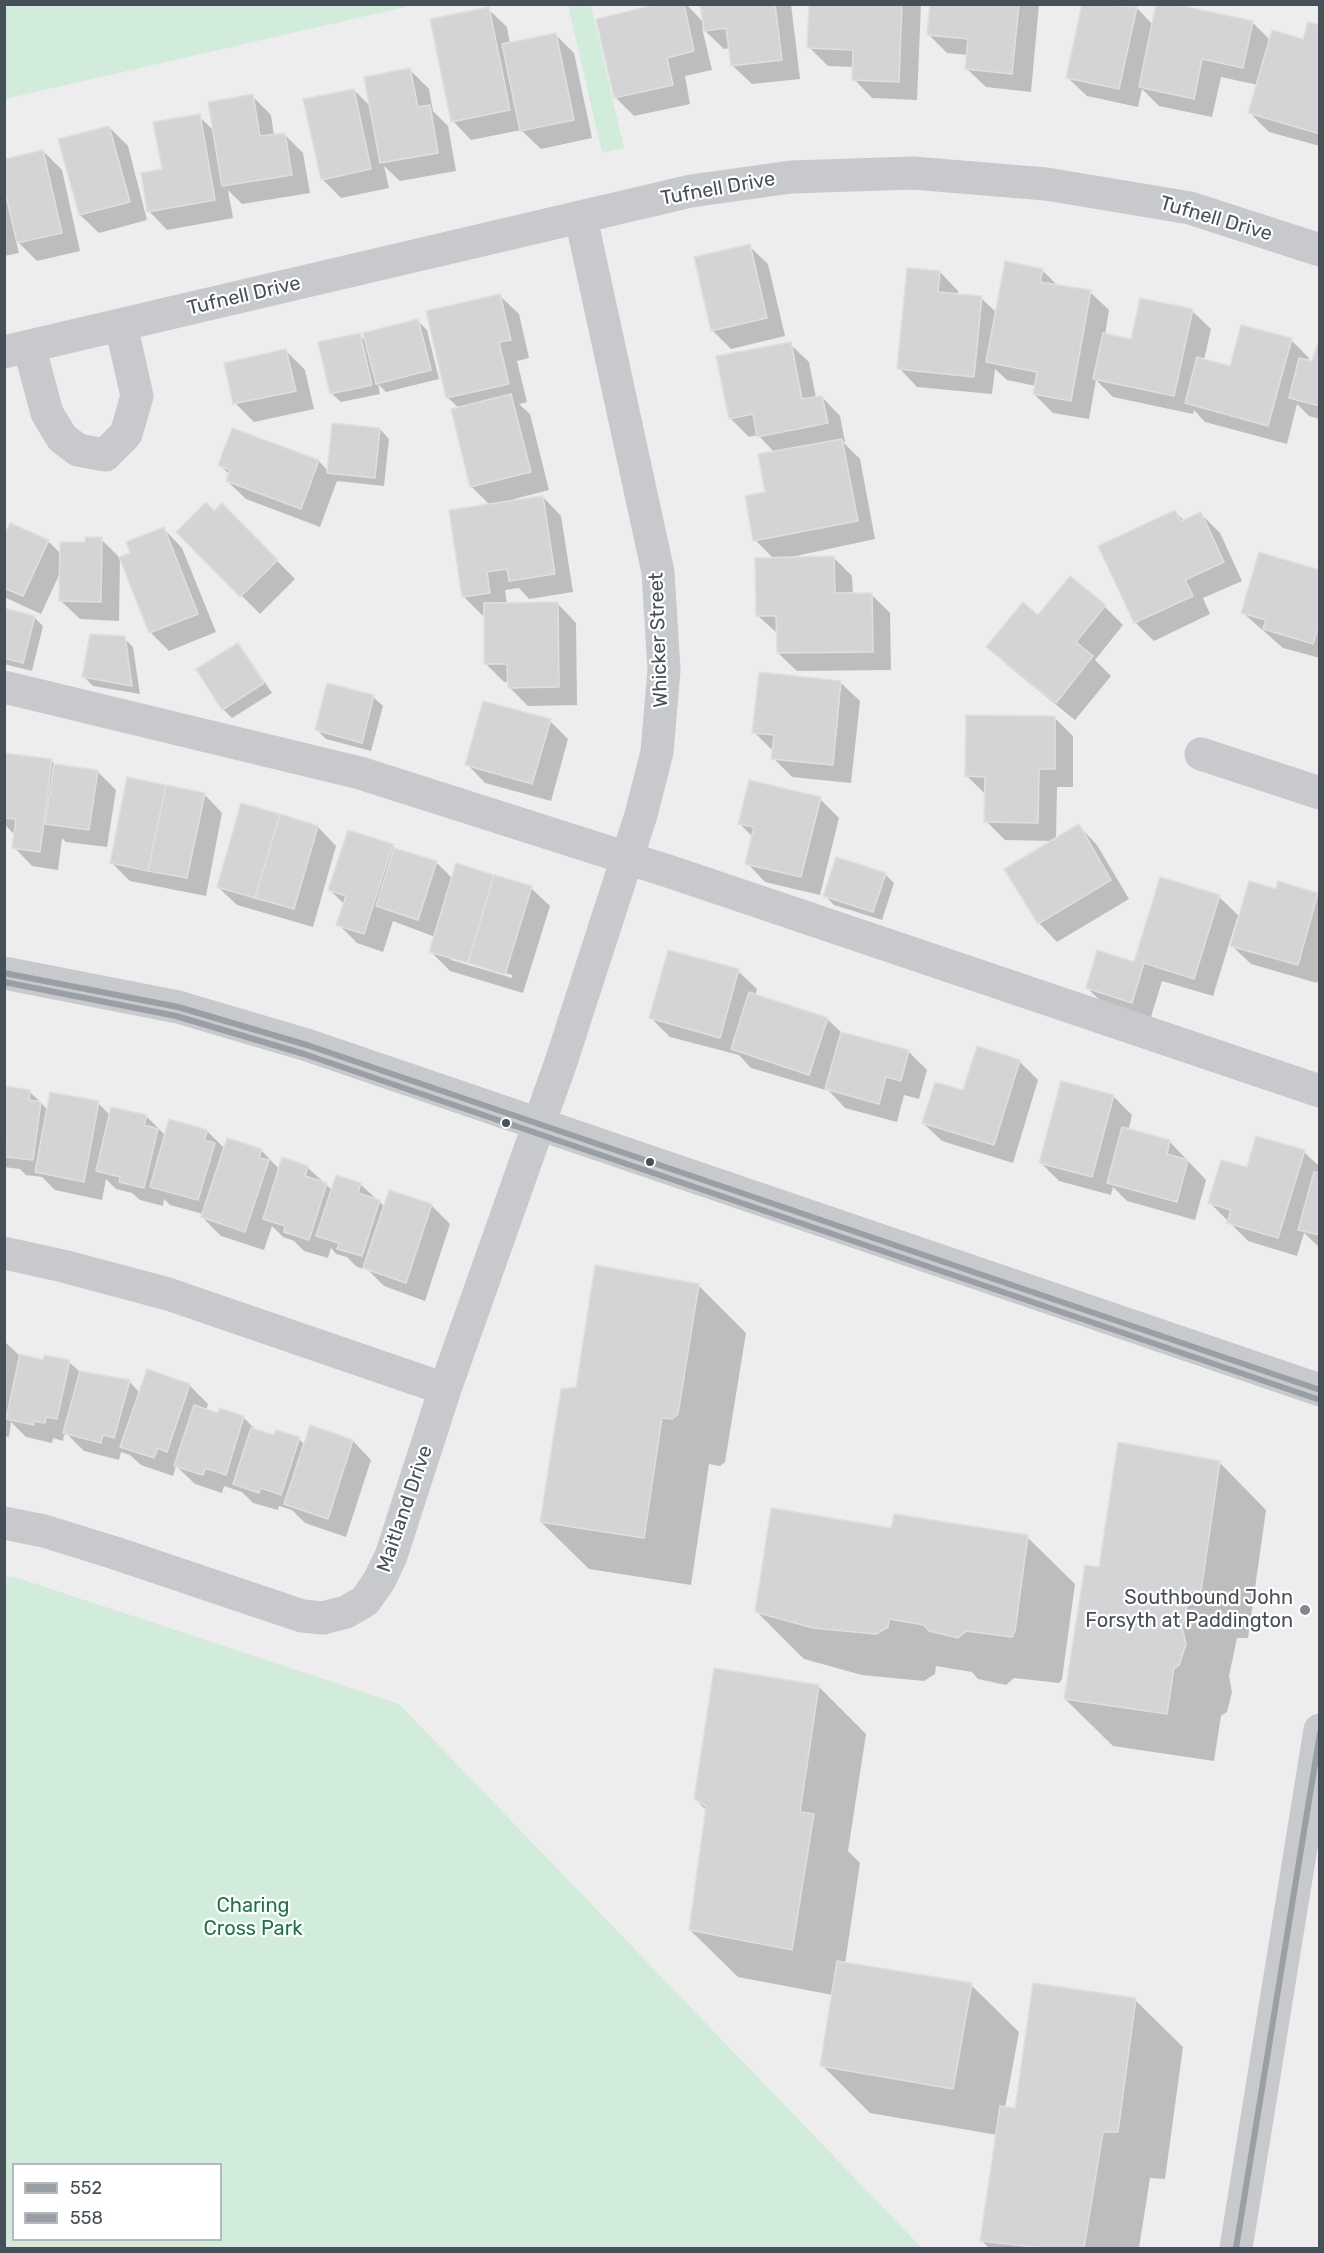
<!DOCTYPE html>
<style>
body{margin:0}
#map{position:relative;width:1324px;height:2253px;overflow:hidden;background:#eeeded;font-family:Rubik,sans-serif}
canvas{display:block}
.frame{position:absolute;inset:0;border:6px solid #465059;pointer-events:none}
.legend{position:absolute;left:12px;top:2163px;width:210px;height:78px;box-sizing:border-box;background:#fff;border:2px solid #b5b9bd;margin:0;padding:8px 10px;list-style:none;font-size:18px;color:#465059}
.legend li{display:flex;align-items:center;gap:12px;height:30px}
.legend b{width:30px;border:2px solid #b5b9bd}
</style>
<div id="map">
<canvas width="1324" height="2253"></canvas>
<div class="frame"></div>
<ul class="legend">
<li><b style="height:8px;background:#999fa4"></b>552</li>
<li><b style="height:8px;background:#999fa4"></b>558</li>
</ul>
</div>
<script>
const g = document.querySelector('canvas').getContext('2d');
g.lineJoin = 'round';
function paint(path, color) { g.fillStyle = color; g.fill(path, 'evenodd'); }
const shape = rows => new Path2D(rows.map(r => 'M' + r).join(''));
function trace(path, color, width, dash) { g.strokeStyle = color; g.lineWidth = width; g.lineCap = dash ? 'butt' : 'round'; g.setLineDash(dash || []); g.stroke(path); }
function label(font, color, halo, rows, align = 'center') {
  g.font = font + ' Rubik,sans-serif'; g.lineWidth = 4.5; g.setLineDash([]); g.textBaseline = 'middle'; g.strokeStyle = halo; g.fillStyle = color; for (const [text, x, y, turn = 0] of rows) {
    g.save(); g.translate(x, y); g.rotate((+turn || 0) * Math.PI / 180); g.textAlign = isNaN(turn) ? turn : align; if (halo) g.strokeText(text, 0, 0); g.fillText(text, 0, 0); g.restore();
  }
}
const green = shape([
 [5,4,414,4,414,5,5,99],
 [568,5,591,5,624,148,602,153],
 [5,1576,18,1578,399,1704,922,2248,5,2248],
 [220,2164,220,2240,14,2240,14,2164]
]);
const shadow = shape([
 [665,4,686,4,704,23,702,4,791,4,800,79,752,84,733,66,730,48,724,49,702,28,712,70,685,76,690,104,634,116,615,97],
 [810,4,921,4,917,100,872,98,854,79,854,67,828,66,809,47],
 [931,4,1039,4,1031,92,986,87,967,69,968,55,947,53,928,34],
 [1084,4,1119,4,1137,8,1153,25,1252,22,1271,41,1304,41,1320,27,1320,146,1269,132,1250,113,1258,85,1221,77,1212,117,1159,106,1142,89,1138,107,1087,96,1068,78],
 [488,9,507,27,510,44,555,34,574,53,592,138,541,149,521,130,471,140,453,121],
 [410,70,429,89,433,111,448,126,456,171,400,181,384,166,389,188,341,198,322,179,354,90,371,107],
 [252,96,271,115,274,136,284,134,303,153,310,193,242,204,228,190,233,218,167,230,149,211,163,171,199,116,214,131],
 [109,127,128,146,147,220,99,233,80,215],
 [43,151,62,170,80,251,37,261,16,240,19,253,4,256,4,160],
 [749,246,768,264,785,336,731,349,712,330],
 [1042,270,1058,286,1090,292,1109,310,1105,335,1132,341,1192,311,1211,329,1204,360,1232,367,1291,340,1309,358,1308,362,1313,363,1320,347,1320,419,1309,416,1297,404,1287,444,1205,422,1194,410,1193,414,1113,397,1096,380,1089,419,1053,413,1034,394,1036,386,1007,380,995,369,992,394,917,387,899,368,940,272,958,291,958,295,981,298,997,313],
 [500,296,519,314,529,358,517,361,527,402,519,404,530,414,549,490,514,499,514,501,543,497,561,516,573,592,529,599,519,588,505,590,507,604,558,604,576,623,577,705,528,706,509,687,509,682,504,682,486,664,485,615,482,615,463,596,490,505,471,486,459,408,447,397],
 [418,321,427,330,439,379,386,392,378,384,380,394,341,402,331,393,359,335,367,342],
 [790,344,809,362,816,398,822,397,840,416,845,442,843,442,860,459,875,539,782,559,833,557,852,576,853,595,871,594,890,613,891,670,797,671,778,653,778,634,757,615,774,559,755,540,775,453,758,435,749,437,730,418],
 [286,351,305,370,314,409,254,422,235,403],
 [380,429,389,439,384,486,337,481,320,527,246,499,227,481,230,475,220,465,319,461,328,471],
 [222,505,295,579,260,614,178,532,214,513],
 [1175,512,1185,521,1201,514,1220,533,1242,581,1203,598,1210,614,1154,641,1135,622],
 [164,529,182,548,216,632,169,651,150,632,132,553],
 [4,539,48,541,62,555,101,539,120,558,119,621,80,619,61,601,61,571,41,614,4,597],
 [1320,572,1320,658,1283,648,1242,612],
 [1105,607,1123,625,1095,660,1111,676,1075,720,1007,665,988,647,1039,617],
 [4,610,34,617,43,626,32,671,4,664],
 [124,638,133,647,140,694,93,686,84,677],
 [237,644,246,654,272,693,232,718,223,709,198,670],
 [841,683,860,701,851,783,792,777,773,758,774,752,754,732],
 [373,697,383,706,371,751,326,739,317,730],
 [1054,717,1073,736,1073,787,1057,787,1056,840,1079,826,1097,845,1129,899,1057,942,1039,923,1055,841,1005,840,986,821,986,795,967,776],
 [550,721,568,739,551,801,485,783,467,764],
 [4,755,51,760,56,766,97,771,116,790,107,847,66,842,62,838,58,870,32,866,14,847,15,835,4,824],
 [204,794,222,813,206,896,130,881,111,862],
 [820,799,839,818,820,895,765,882,747,863,753,837,739,823],
 [318,827,336,846,313,927,237,905,218,887],
 [392,845,397,850,436,862,453,879,531,888,550,906,523,993,450,971,431,952,435,937,393,921,383,952,357,943,338,924,345,905,330,890],
 [451,957,512,975,512,978,451,960],
 [885,874,894,883,882,920,834,905,825,896],
 [1277,891,1320,896,1320,973,1317,983,1251,964,1232,946,1239,919,1237,918,1213,996,1162,981,1150,1020,1106,1006,1087,988,1135,964,1219,897,1240,917],
 [738,971,757,989,755,996,827,1019,842,1033,908,1051,927,1070,919,1099,904,1095,897,1122,845,1108,829,1091,751,1068,739,1055,670,1037,651,1018],
 [1019,1061,1038,1080,1013,1163,942,1141,923,1123,964,1092],
 [4,1088,29,1091,48,1110,98,1103,110,1115,146,1116,166,1136,207,1131,225,1149,261,1150,280,1170,307,1167,332,1190,360,1184,385,1207,431,1205,450,1224,425,1301,384,1286,368,1270,357,1267,347,1257,336,1254,331,1248,328,1258,304,1251,294,1241,283,1237,272,1226,264,1250,221,1236,202,1217,203,1214,170,1205,164,1199,163,1206,140,1200,132,1193,116,1189,106,1179,102,1200,55,1190,42,1177,26,1175,20,1169,4,1167],
 [1113,1096,1132,1115,1128,1131,1170,1142,1206,1180,1195,1220,1127,1201,1113,1187,1111,1195,1059,1181,1040,1162],
 [1304,1152,1320,1167,1320,1248,1304,1233,1297,1256,1248,1241,1209,1202,1248,1169],
 [698,1285,746,1333,725,1462,720,1466,709,1464,691,1585,589,1569,541,1522,577,1388],
 [4,1341,21,1357,69,1362,80,1372,129,1381,140,1393,189,1385,208,1404,206,1410,218,1415,220,1410,244,1418,258,1432,275,1437,299,1439,305,1445,353,1441,371,1460,346,1537,305,1523,292,1510,279,1506,278,1510,253,1503,242,1492,224,1486,222,1493,195,1484,176,1466,173,1476,141,1465,130,1455,121,1452,119,1460,84,1451,68,1435,64,1435,63,1441,53,1438,52,1443,26,1437,11,1422,9,1437,4,1436],
 [1219,1462,1266,1510,1248,1638,1237,1638,1229,1676,1232,1692,1227,1712,1221,1716,1214,1761,1113,1746,1065,1699,1101,1569],
 [892,1530,1027,1537,1075,1584,1062,1679,1059,1683,1014,1678,1006,1685,978,1679,972,1672,936,1666,935,1674,924,1681,862,1675,804,1659,757,1612],
 [819,1687,866,1734,848,1851,860,1863,845,1964,971,1985,1019,2032,1005,2108,1016,2110,1135,2000,1183,2047,1165,2179,1150,2178,1139,2248,989,2248,981,2240,997,2135,870,2113,822,2065,833,1995,738,1977,690,1930,707,1811,695,1799]
]);
const building = shape([
 [658,4,684,4,694,51,667,58,673,85,614,98,596,19,658,4],
 [700,4,775,4,782,60,731,66,726,28,704,31,700,4],
 [809,4,902,4,899,82,852,80,853,50,807,48,809,4],
 [930,4,1019,4,1012,74,965,69,968,39,927,35,930,4],
 [1082,4,1137,7,1119,89,1066,78,1082,4],
 [1156,4,1174,4,1253,21,1243,68,1202,59,1194,99,1139,87,1156,4],
 [489,7,510,110,451,122,430,19,489,7],
 [1308,22,1320,25,1320,134,1248,113,1272,30,1303,39,1308,22],
 [556,33,574,120,520,131,502,44,556,33],
 [410,68,418,107,430,105,438,153,380,163,364,77,410,68],
 [354,89,371,169,321,180,303,99,354,89],
 [253,94,260,136,285,133,292,175,222,186,208,102,253,94],
 [200,114,215,200,147,212,141,173,162,169,153,122,200,114],
 [109,126,130,202,79,215,58,139,109,126],
 [43,150,62,233,17,243,4,187,4,159,43,150],
 [750,244,767,318,711,331,694,257,750,244],
 [1005,261,1043,269,1040,282,1091,290,1071,401,1033,394,1037,372,986,362,1005,261],
 [907,268,940,271,938,292,982,296,974,377,897,369,907,268],
 [500,294,511,340,499,342,509,384,446,398,426,311,500,294],
 [1140,298,1193,309,1174,396,1093,379,1103,333,1131,339,1140,298],
 [418,319,431,370,376,384,363,333,418,319],
 [1241,325,1292,338,1268,426,1185,403,1197,357,1230,366,1241,325],
 [360,333,372,385,330,394,318,342,360,333],
 [791,342,802,399,822,396,828,423,757,437,753,414,729,419,716,356,791,342],
 [1317,345,1320,346,1320,406,1289,398,1299,358,1312,361,1317,345],
 [286,349,296,391,233,404,224,363,286,349],
 [511,394,531,472,470,487,451,409,511,394],
 [332,423,380,428,375,478,327,473,332,423],
 [232,428,319,460,301,509,226,481,230,470,218,465,232,428],
 [842,439,858,521,753,541,745,496,765,492,758,454,842,439],
 [543,496,555,574,509,581,507,569,487,572,490,593,462,597,449,510,543,496],
 [206,502,214,511,222,503,278,560,240,597,176,532,206,502],
 [1175,510,1181,521,1201,512,1224,562,1185,580,1193,596,1134,623,1098,546,1175,510],
 [10,523,49,540,23,596,4,588,4,535,10,523],
 [164,527,198,614,149,633,119,557,130,553,126,542,164,527],
 [85,537,102,537,101,602,59,601,60,542,85,542,85,537],
 [1259,552,1320,570,1320,622,1313,644,1263,629,1266,620,1241,613,1259,552],
 [834,556,835,593,872,593,873,652,777,653,776,616,756,616,755,558,834,556],
 [1070,576,1106,605,1076,642,1093,656,1056,703,986,647,1023,602,1038,615,1070,576],
 [558,602,559,687,508,688,507,664,484,664,484,603,558,602],
 [4,608,35,616,23,663,4,658,4,608],
 [90,634,125,636,132,686,82,677,90,634],
 [238,643,264,683,222,710,196,669,238,643],
 [759,672,841,681,833,765,771,759,774,735,752,733,759,672],
 [327,683,374,695,362,743,315,730,327,683],
 [483,701,551,719,532,784,465,765,483,701],
 [966,715,1055,716,1055,769,1039,769,1038,823,984,822,985,777,965,776,966,715],
 [4,753,52,759,40,852,12,848,16,819,4,818,4,753],
 [54,764,98,770,89,830,45,824,54,764],
 [127,777,166,785,148,871,110,863,127,777],
 [749,780,821,797,801,877,745,864,754,827,738,824,749,780],
 [166,785,205,793,187,878,148,871,166,785],
 [241,803,280,814,255,898,217,887,241,803],
 [280,814,318,826,294,909,255,898,280,814],
 [1079,824,1111,880,1038,924,1004,869,1079,824],
 [348,830,393,844,364,934,336,925,346,896,328,890,348,830],
 [394,848,437,861,418,920,376,906,394,848],
 [836,857,886,873,873,912,823,896,836,857],
 [456,863,494,875,468,963,429,952,456,863],
 [494,875,532,886,505,975,468,963,494,875],
 [1160,877,1220,895,1194,979,1144,963,1132,1003,1086,988,1097,950,1134,962,1160,877],
 [1249,881,1276,889,1278,881,1318,893,1298,965,1230,946,1249,881],
 [668,950,739,969,720,1038,649,1018,668,950],
 [749,992,828,1018,809,1075,731,1049,749,992],
 [841,1032,909,1050,901,1081,886,1077,879,1104,825,1089,841,1032],
 [977,1046,1020,1060,994,1145,922,1123,935,1082,963,1090,977,1046],
 [1061,1081,1114,1095,1092,1177,1039,1163,1061,1081],
 [4,1086,30,1090,29,1100,41,1102,33,1160,6,1157,4,1086],
 [50,1092,99,1101,84,1182,35,1172,50,1092],
 [111,1107,147,1115,144,1125,158,1129,144,1188,119,1182,120,1177,96,1171,111,1107],
 [169,1119,208,1130,204,1140,215,1143,198,1200,150,1187,169,1119],
 [1122,1127,1170,1140,1167,1154,1188,1160,1177,1202,1107,1183,1122,1127],
 [1256,1136,1305,1150,1278,1238,1227,1223,1231,1210,1208,1203,1221,1160,1247,1167,1256,1136],
 [227,1138,262,1149,259,1158,269,1160,245,1232,201,1217,227,1138],
 [282,1157,308,1166,305,1176,327,1183,309,1240,284,1232,285,1226,263,1219,282,1157],
 [1314,1172,1320,1173,1320,1235,1298,1230,1314,1172],
 [336,1175,361,1183,358,1193,380,1200,362,1256,337,1249,339,1243,316,1236,336,1175],
 [389,1190,432,1204,406,1283,363,1268,389,1190],
 [595,1265,699,1284,678,1414,672,1419,662,1418,644,1538,540,1522,561,1389,576,1387,595,1265],
 [20,1354,43,1360,44,1355,70,1360,57,1419,46,1417,45,1423,34,1421,34,1425,6,1419,20,1354],
 [147,1369,190,1384,167,1452,158,1448,154,1458,120,1447,147,1369],
 [80,1371,130,1380,114,1438,103,1435,101,1443,63,1433,80,1371],
 [194,1405,218,1413,219,1408,244,1416,226,1475,205,1468,203,1475,174,1466,194,1405],
 [310,1425,353,1440,328,1519,284,1504,310,1425],
 [251,1428,274,1435,276,1430,300,1437,281,1495,261,1488,259,1493,233,1484,251,1428],
 [1118,1442,1220,1461,1201,1591,1190,1591,1182,1627,1186,1644,1179,1665,1174,1668,1167,1714,1064,1699,1085,1565,1099,1567,1118,1442],
 [771,1508,891,1528,894,1514,1028,1535,1015,1631,1012,1637,966,1631,958,1638,929,1631,924,1625,889,1619,888,1627,876,1634,813,1628,755,1612,771,1508],
 [714,1668,819,1685,800,1812,814,1814,792,1950,689,1930,706,1806,694,1799,714,1668],
 [837,1961,972,1983,953,2089,820,2066,837,1961],
 [1033,1983,1136,1998,1118,2132,1103,2132,1084,2248,1044,2248,980,2241,1000,2106,1015,2108,1033,1983]
]);
const minor = shape([
 [29,346,47,413,62,438,78,450,105,455,126,434,137,396,121,325],
 [4,352,691,191,791,177,913,173,1046,184,1190,208,1320,250],
 [4,687,360,773,674,873,1320,1091],
 [1201,754,1320,793],
 [4,973,178,1007,307,1045,1320,1390],
 [4,1253,63,1266,168,1294,445,1389],
 [4,1523,44,1531,115,1553,302,1616,323,1618,346,1612,365,1601,379,1581,391,1556,445,1389,561,1062,641,815,657,752,664,670,658,572,581,218],
 [1236,2248,1320,1730]
]);
const bus1 = shape([
 [4,973,178,1007,307,1045,1320,1390],
 [1236,2248,1320,1733]
]);
const bus2 = shape([
 [4,982,176,1016,304,1054,1317,1399]
]);
const markers = [
 [506,1123,5,"#465059"],
 [650,1162,5,"#465059"],
 [1305,1610,6,"#81878d"]
];
const streetNames = [
 ["Tufnell Drive",718,189,-10],
 ["Tufnell Drive",1216,219,16],
 ["Tufnell Drive",244,296,-13],
 ["Whicker Street",659,640,-92],
 ["Maitland Drive",405,1509,-71]
];
const poiNames = [
 ["Southbound John",1293,1598],
 ["Forsyth at Paddington",1293,1621]
];
const parkNames = [
 ["Charing",253,1906],
 ["Cross Park",253,1929]
];
paint(green, '#d2ecdb');
paint(shadow, '#0003');
paint(building, '#d4d4d6');
trace(building, '#dfdfe0', 1.5);
trace(minor, '#c7c9cc', 33);
trace(bus1, '#999fa4', 6);
trace(bus2, '#999fa4', 6);
for (const [x, y, r, color] of markers) { const dot = new Path2D(); dot.arc(x, y, r, 0, 2 * Math.PI); g.fillStyle = color; g.fill(dot); trace(dot, '#fff', 2); }
label('20px', '#465059', '#fff', streetNames);
label('20px', '#465059', '#fff', poiNames, 'right');
label('20px', '#1b7646', '#fff', parkNames);
</script>
